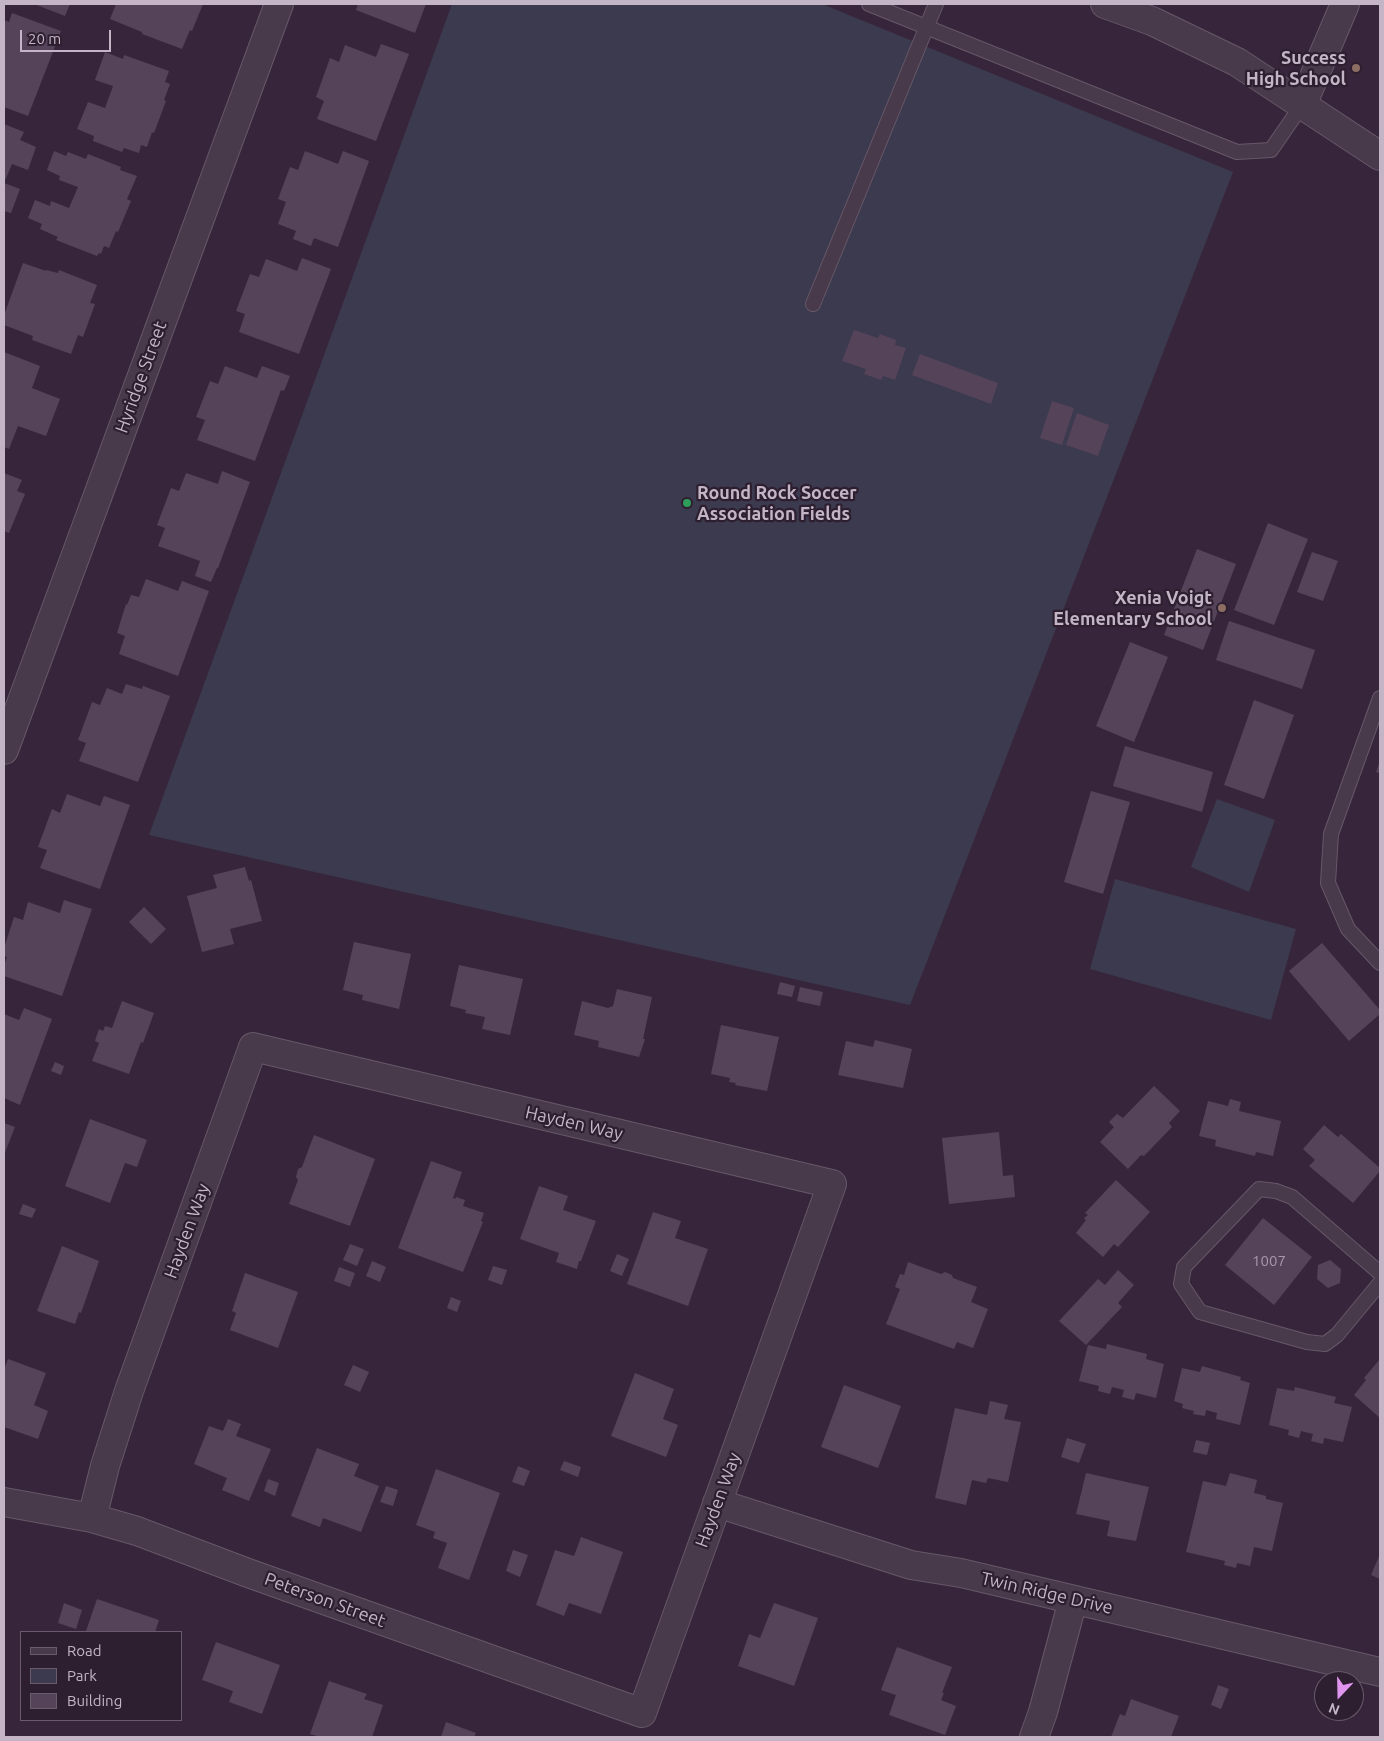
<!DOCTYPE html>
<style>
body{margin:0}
#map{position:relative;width:1384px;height:1741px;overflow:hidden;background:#37263b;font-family:Ubuntu,sans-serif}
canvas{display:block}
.frame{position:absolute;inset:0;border:5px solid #c4b5c6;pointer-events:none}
.legend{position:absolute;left:20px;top:1631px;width:162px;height:90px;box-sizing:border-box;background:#2d1f30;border:1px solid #695b6c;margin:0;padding:6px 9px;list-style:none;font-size:15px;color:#c4b5c6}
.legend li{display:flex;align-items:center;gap:10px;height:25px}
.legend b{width:25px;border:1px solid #695b6c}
.north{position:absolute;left:1314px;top:1671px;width:50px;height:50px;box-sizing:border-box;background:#2d1f30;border:1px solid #695b6c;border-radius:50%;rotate:201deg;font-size:14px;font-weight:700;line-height:20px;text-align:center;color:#c4b5c6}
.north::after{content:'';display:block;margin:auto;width:18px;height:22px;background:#df94ed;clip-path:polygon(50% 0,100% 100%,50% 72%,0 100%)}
.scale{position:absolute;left:20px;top:30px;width:91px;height:22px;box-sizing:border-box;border:2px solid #c4b5c6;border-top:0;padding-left:6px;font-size:15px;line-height:18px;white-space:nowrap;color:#c4b5c6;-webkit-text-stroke:4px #2d1f30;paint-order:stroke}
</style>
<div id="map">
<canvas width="1384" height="1741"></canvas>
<div class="frame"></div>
<ul class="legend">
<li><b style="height:6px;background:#483a4b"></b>Road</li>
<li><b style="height:14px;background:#3c3a4e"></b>Park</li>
<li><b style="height:14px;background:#55435a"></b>Building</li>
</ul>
<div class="north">N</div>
<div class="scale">20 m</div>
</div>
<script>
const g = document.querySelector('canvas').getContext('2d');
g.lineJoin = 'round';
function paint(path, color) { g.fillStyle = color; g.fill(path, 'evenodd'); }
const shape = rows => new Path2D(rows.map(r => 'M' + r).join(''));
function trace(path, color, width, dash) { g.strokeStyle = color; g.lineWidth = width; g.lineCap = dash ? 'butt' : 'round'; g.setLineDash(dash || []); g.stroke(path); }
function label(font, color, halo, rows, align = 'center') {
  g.font = font + ' Ubuntu,sans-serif'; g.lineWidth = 4.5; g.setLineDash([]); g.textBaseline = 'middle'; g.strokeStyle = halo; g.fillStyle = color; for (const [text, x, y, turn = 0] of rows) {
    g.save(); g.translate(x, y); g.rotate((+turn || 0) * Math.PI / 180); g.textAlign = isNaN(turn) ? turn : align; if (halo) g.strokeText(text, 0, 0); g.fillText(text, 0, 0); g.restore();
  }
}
const green = shape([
 [452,4,822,4,1233,172,910,1005,149,835],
 [1217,799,1275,820,1249,892,1191,867],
 [1115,879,1296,929,1271,1020,1090,969]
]);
const building = shape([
 [34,4,70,4,65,16],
 [116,4,203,4,192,31,190,30,182,49,142,34,142,32,110,19],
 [358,4,426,4,415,33,356,10],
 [12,13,61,31,28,116,4,107,4,20,9,22],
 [381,44,409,54,376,141,317,119,324,101,316,97,330,58,339,62,345,45,376,57],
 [105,52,123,59,124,55,169,71,165,82,170,84,164,100,166,101,154,133,152,132,147,147,141,145,139,153,124,148,122,152,93,141,94,136,77,129,88,102,105,108,113,86,95,80],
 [4,124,24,132,20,140,36,147,28,170,12,164,4,183,20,189,11,213,4,211],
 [54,151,66,156,68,152,86,159,88,154,121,167,120,170,137,176,127,199,131,201,118,232,116,231,109,248,104,246,101,254,99,253,97,256,56,240,58,237,40,229,42,224,28,218,35,200,50,206,51,201,69,208,78,187,59,180,60,176,47,170],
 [305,151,338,164,343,151,369,161,338,247,314,238,311,246,293,239,296,231,278,224,286,202,278,199,290,167,298,170],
 [302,258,331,269,299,354,239,332,245,314,236,311,250,274,259,277,266,259,297,271],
 [23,263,46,271,46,270,58,273,59,270,97,285,90,303,95,304,83,337,78,335,71,354,32,340,33,336,4,325,4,315],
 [854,330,878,338,880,334,896,340,895,345,906,348,895,380,883,376,881,380,864,374,866,369,842,361],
 [4,352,40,366,32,388,60,399,46,436,18,426,9,449,4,447],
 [920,354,998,383,991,404,912,375],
 [225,366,257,378,262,366,290,376,284,391,281,390,255,461,197,440,205,420,196,417,210,381,218,384],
 [1052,401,1074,408,1062,445,1040,438],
 [1077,413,1109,425,1098,456,1066,445],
 [222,471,250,482,218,568,217,568,211,582,195,576,200,561,158,546,165,528,157,525,171,488,179,491,186,473,218,484],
 [4,473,22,480,17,491,25,494,9,533,4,531],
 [1268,523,1308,539,1274,625,1234,610],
 [1197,549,1236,564,1203,650,1164,635],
 [1312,552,1338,561,1323,601,1297,592],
 [146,579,178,591,182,581,209,591,178,676,119,654,125,636,117,633,126,604,127,605,131,595,139,597],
 [1229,621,1315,650,1302,689,1216,660],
 [1130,642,1168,657,1134,742,1096,726],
 [126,684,142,689,143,686,170,696,138,782,79,761,86,743,78,740,92,702,100,705,107,688,122,694],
 [1254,700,1294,715,1264,799,1224,785],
 [1125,746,1213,772,1202,812,1113,786],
 [1380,761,1380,773,1376,772],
 [1091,791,1130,802,1103,894,1064,882],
 [67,794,100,806,104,796,130,805,100,889,40,868,47,850,38,847,52,809,60,813],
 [245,867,249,881,251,880,262,921,230,929,234,944,202,952,187,896,217,888,213,875],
 [64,900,92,909,62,996,4,976,4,966,7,957,4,956,4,948,14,917,23,920,28,902,60,913],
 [144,907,166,929,151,944,129,922],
 [354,942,411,954,399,1009,362,1000,363,995,343,990],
 [1322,943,1380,1010,1380,1014,1349,1041,1289,971],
 [459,965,523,979,510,1035,482,1029,485,1017,465,1013,466,1010,450,1006],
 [780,982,795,986,792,997,777,994],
 [800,987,823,992,820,1006,797,1001],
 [617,989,652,997,643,1039,645,1039,639,1057,598,1047,599,1041,574,1035,582,1001,608,1008,613,1006],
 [122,1001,154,1013,143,1043,141,1042,129,1074,92,1061,99,1043,95,1041,99,1029,103,1031,105,1026,112,1028],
 [24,1008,52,1019,20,1105,4,1098,4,1014,19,1020],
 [721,1025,779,1037,767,1091,735,1085,736,1083,729,1082,730,1078,711,1074],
 [875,1040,912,1049,903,1088,838,1075,846,1041,873,1047],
 [55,1062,64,1066,61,1075,51,1071],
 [1154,1086,1180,1111,1169,1123,1172,1127,1144,1156,1141,1155,1128,1169,1100,1142,1114,1127,1109,1122,1117,1114,1123,1118],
 [1230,1099,1241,1102,1239,1111,1281,1121,1273,1156,1256,1152,1255,1156,1215,1146,1216,1140,1199,1136,1208,1101,1228,1106],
 [90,1119,147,1140,137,1167,125,1163,110,1203,65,1186],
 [4,1123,15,1127,4,1155],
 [1324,1125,1338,1137,1341,1134,1380,1168,1380,1171,1353,1203,1309,1166,1315,1160,1303,1149],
 [999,1132,1003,1176,1013,1175,1015,1197,949,1204,942,1138],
 [314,1135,375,1159,350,1226,289,1204,298,1180,296,1177,298,1169,302,1167],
 [431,1161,462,1172,453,1198,455,1199,456,1197,465,1200,463,1206,484,1213,481,1221,483,1222,463,1272,398,1248],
 [1116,1180,1150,1212,1118,1247,1114,1244,1103,1257,1076,1233,1086,1220,1084,1218,1088,1215,1085,1213],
 [539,1186,568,1196,563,1210,596,1221,581,1261,579,1261,577,1269,556,1262,559,1253,520,1239],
 [23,1204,36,1209,32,1218,19,1214],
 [653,1212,681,1221,675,1238,708,1249,688,1306,627,1284],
 [1263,1218,1312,1257,1274,1305,1225,1265],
 [350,1244,364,1249,357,1266,343,1260],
 [62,1246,99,1261,81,1313,79,1312,75,1324,37,1311],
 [617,1254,629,1259,622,1276,610,1271],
 [1330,1260,1341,1269,1340,1283,1328,1288,1317,1279,1318,1265],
 [372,1261,386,1267,380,1282,366,1276],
 [908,1262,941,1274,945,1272,952,1275,953,1278,977,1287,971,1302,988,1309,973,1348,957,1342,954,1349,886,1324,900,1289,895,1287,900,1274,904,1275],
 [493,1266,507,1270,502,1285,488,1280],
 [339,1267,355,1273,350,1287,334,1281],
 [1118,1270,1134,1285,1118,1303,1122,1307,1086,1345,1059,1321,1098,1279,1105,1285],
 [245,1273,298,1292,278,1348,230,1330,236,1313,232,1311],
 [451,1297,461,1301,457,1312,447,1308],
 [1107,1344,1147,1354,1146,1359,1164,1364,1156,1398,1136,1393,1134,1400,1122,1397,1124,1390,1112,1387,1110,1394,1098,1391,1099,1386,1079,1381,1088,1345,1106,1349],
 [8,1359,46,1373,34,1405,48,1411,38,1439,4,1427,4,1370],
 [1380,1359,1380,1418,1354,1395,1366,1380,1364,1378],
 [353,1365,369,1372,360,1392,344,1385],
 [1202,1366,1241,1377,1240,1380,1250,1383,1240,1425,1216,1419,1217,1413,1206,1410,1205,1416,1193,1414,1194,1411,1182,1408,1183,1404,1174,1401,1182,1368,1200,1372],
 [635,1373,674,1389,663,1419,678,1425,666,1457,611,1436],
 [844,1385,901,1406,878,1468,821,1447],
 [1295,1387,1336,1397,1334,1403,1352,1407,1343,1442,1324,1438,1323,1444,1311,1441,1313,1434,1301,1431,1299,1438,1288,1435,1289,1430,1269,1425,1277,1388,1294,1391],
 [990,1401,1008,1405,1004,1419,1021,1422,1008,1482,988,1478,986,1483,972,1480,966,1505,935,1498,955,1408,987,1415],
 [228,1419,241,1424,236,1436,271,1449,249,1501,222,1490,227,1478,194,1464,209,1426,223,1431],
 [1067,1438,1086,1444,1079,1463,1061,1457],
 [1196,1440,1210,1443,1207,1455,1193,1452],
 [317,1448,359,1464,354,1476,379,1486,361,1532,323,1518,320,1527,291,1516],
 [564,1461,581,1467,578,1477,560,1470],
 [518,1466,530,1471,524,1486,512,1482],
 [436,1469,500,1493,469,1580,438,1568,447,1543,433,1538,435,1532,416,1525],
 [1086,1473,1149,1487,1136,1541,1107,1536,1110,1521,1076,1514],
 [1230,1473,1257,1480,1254,1493,1266,1496,1266,1499,1283,1503,1272,1551,1254,1547,1250,1566,1237,1563,1236,1568,1224,1565,1225,1561,1186,1552,1203,1481,1226,1486],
 [268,1479,279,1483,275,1496,264,1491],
 [386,1486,398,1490,393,1506,380,1502],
 [581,1537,623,1552,601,1614,569,1603,564,1616,536,1605,555,1550,574,1556],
 [513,1550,528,1555,520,1577,506,1571],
 [1380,1554,1380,1579,1371,1575],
 [97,1599,159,1620,155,1632,86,1631],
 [64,1603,82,1610,76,1629,58,1623],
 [774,1603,818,1618,794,1686,738,1666,749,1634,760,1638],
 [216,1642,280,1665,262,1714,229,1702,233,1691,202,1680],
 [897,1647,952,1667,942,1693,944,1693,941,1700,956,1706,945,1735,889,1715,896,1695,881,1690],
 [329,1681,367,1694,364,1699,383,1705,372,1737,320,1737,310,1734],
 [1218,1685,1229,1689,1221,1709,1211,1705],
 [1131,1699,1179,1716,1171,1737,1111,1737,1120,1714,1125,1716],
 [446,1722,476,1733,474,1737,441,1737]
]);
const lane = shape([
 [869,4,1237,152,1271,150,1302,105],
 [813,304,936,4],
 [1380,698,1331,834,1328,883,1348,929,1380,963],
 [1380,1273,1292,1197,1276,1191,1259,1189,1184,1267,1181,1284,1200,1312,1307,1342,1325,1344,1337,1335,1380,1283]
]);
const street = shape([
 [1105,4,1152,21,1237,62,1380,156],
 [1302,105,1345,4],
 [4,750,279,4],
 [4,1502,92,1518,137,1531,248,1573,642,1713,832,1184,253,1047,129,1391,105,1466,92,1518],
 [717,1503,911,1565,961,1573,1380,1672],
 [1034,1737,1043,1712,1073,1600]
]);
const markers = [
 [1356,68,5,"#8d6e63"],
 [687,503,5,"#2e9e5b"],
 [1222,608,5,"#8d6e63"]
];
const numberNames = [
 ["1007",1269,1261]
];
const poiNames = [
 ["Success",1346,58],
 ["High School",1346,79],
 ["Round Rock Soccer",697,493,"left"],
 ["Association Fields",697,514,"left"],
 ["Xenia Voigt",1212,598],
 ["Elementary School",1212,619]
];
const streetNames = [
 ["Hyridge Street",141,377,-70],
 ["Hayden Way",574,1123,13],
 ["Hayden Way",187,1231,-70],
 ["Hayden Way",718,1500,-70],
 ["Twin Ridge Drive",1047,1593,13],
 ["Peterson Street",325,1600,20]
];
paint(green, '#3c3a4e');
paint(building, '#55435a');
trace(lane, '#665869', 16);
trace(street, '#665869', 30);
trace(lane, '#483a4b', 14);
trace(street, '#483a4b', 28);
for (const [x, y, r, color] of markers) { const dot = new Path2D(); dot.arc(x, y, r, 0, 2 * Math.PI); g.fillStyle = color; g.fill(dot); trace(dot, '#2d1f30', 2); }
label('15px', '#a898ab', null, numberNames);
label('bold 18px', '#c4b5c6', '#2d1f30', poiNames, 'right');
label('18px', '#c4b5c6', '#2d1f30', streetNames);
</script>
